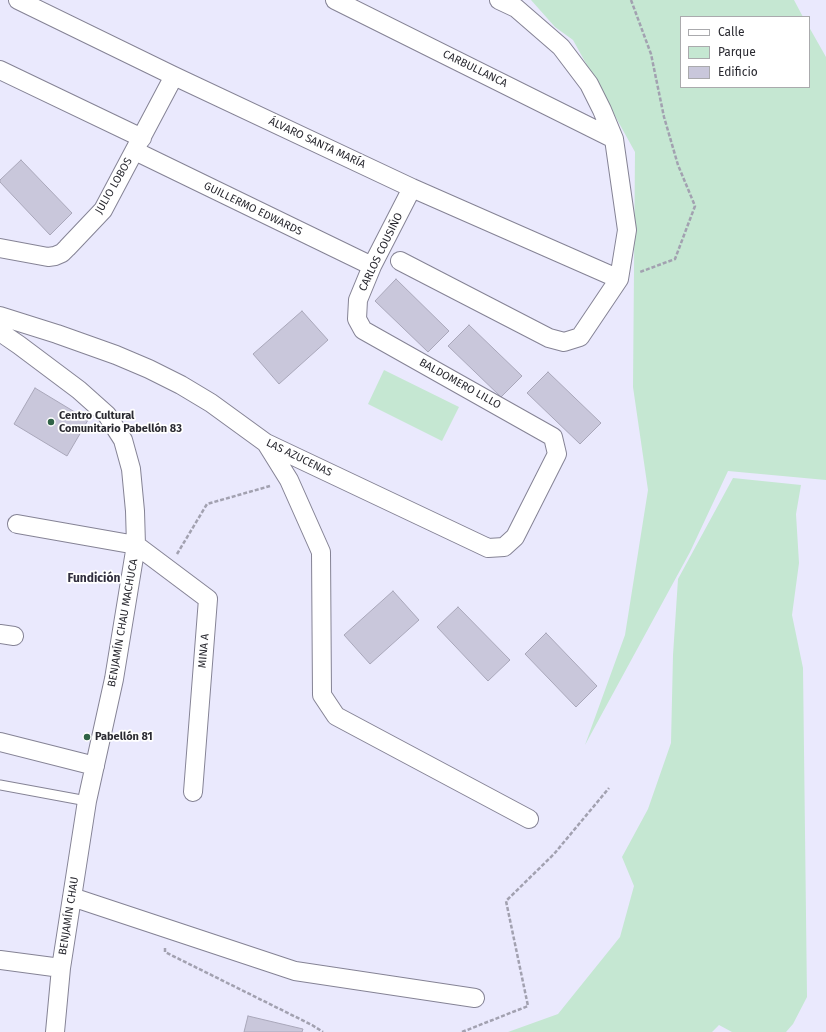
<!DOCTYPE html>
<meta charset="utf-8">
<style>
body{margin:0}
#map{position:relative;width:826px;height:1032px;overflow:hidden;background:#eae9fd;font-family:"Fira Sans",sans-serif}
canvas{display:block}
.legend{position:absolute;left:680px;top:16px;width:130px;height:72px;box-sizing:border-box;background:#fff;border:1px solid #aaaaad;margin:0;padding:5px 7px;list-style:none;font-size:12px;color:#2a2a31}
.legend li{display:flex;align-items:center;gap:8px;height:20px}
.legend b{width:20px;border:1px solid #aaaaad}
</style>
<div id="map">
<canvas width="826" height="1032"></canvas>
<ul class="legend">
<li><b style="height:5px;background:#fff"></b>Calle</li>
<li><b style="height:11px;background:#c5e7d2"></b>Parque</li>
<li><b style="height:11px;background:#c9c7db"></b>Edificio</li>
</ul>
</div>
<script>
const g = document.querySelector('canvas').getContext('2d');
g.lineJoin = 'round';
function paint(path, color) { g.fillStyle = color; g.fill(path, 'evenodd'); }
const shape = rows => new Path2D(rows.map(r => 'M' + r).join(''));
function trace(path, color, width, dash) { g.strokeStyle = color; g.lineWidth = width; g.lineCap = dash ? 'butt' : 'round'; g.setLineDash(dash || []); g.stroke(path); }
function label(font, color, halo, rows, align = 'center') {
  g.font = font + ' "Fira Sans",sans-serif'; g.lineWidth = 3.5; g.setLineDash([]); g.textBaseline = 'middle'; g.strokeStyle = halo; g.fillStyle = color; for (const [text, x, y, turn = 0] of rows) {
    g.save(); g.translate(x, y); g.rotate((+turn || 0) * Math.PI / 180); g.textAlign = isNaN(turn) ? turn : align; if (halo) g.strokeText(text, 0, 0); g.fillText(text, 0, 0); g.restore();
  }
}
const green = shape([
 [531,0,794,0,803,17,681,17,681,87,809,87,809,27,826,57,826,480,728,471,690,552,585,745,625,635,648,490,633,387,635,152,573,40,555,27],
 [384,370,459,407,442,441,368,404],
 [733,478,801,485,796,514,799,563,792,615,803,668,807,997,793,1024,786,1032,732,1032,719,1025,712,1032,508,1032,558,1014,620,937,634,886,622,857,648,809,671,743,673,655,678,579]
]);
const building = shape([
 [21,160,72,213,50,235,0,182,0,180,21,160],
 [396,279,449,331,428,352,375,301,396,279],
 [302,311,328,340,279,384,253,354,302,311],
 [469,325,522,376,501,397,448,346,469,325],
 [548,372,601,423,580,444,527,393,548,372],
 [35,388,88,420,67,456,14,424,35,388],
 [393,591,419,620,370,664,344,635,393,591],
 [458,607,510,660,488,681,437,627,458,607],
 [546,633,597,686,576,707,525,654,546,633],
 [248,1016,303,1029,302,1032,244,1032,248,1016]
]);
const path = shape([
 [631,0,651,54,664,117,678,165,695,206,675,259,640,272],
 [177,554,207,504,270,486],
 [165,948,165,952,312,1025,323,1032],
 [462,1032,528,1006,506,901,554,854,609,788]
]);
const lane = shape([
 [0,785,87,801]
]);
const street = shape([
 [18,0,174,76,412,188,619,279],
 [335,0,614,139],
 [0,70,142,138],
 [135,151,372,266],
 [0,248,48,257,55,256,62,253,67,248,103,210,174,76],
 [400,261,549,338,564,342,580,337,619,279,627,230,614,139,602,110,589,84,561,47,516,8,499,0],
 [0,316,57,334,116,355,149,369,181,385,211,403,266,443,488,548,504,547,515,537,557,454,553,437,363,330,357,319,358,300,372,266,412,188],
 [0,332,19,345,79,390,107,415,123,440,131,469,135,511,136,545,114,679,87,801,61,968,55,1032],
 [266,443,289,480,321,552,322,695,336,716,529,819],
 [17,524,136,545,208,599,193,792],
 [0,634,14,636],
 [0,742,95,766],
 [72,897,295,971,475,998],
 [0,960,61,968]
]);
const markers = [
 [51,422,4,"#2f6246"],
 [87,737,4,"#2f6246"]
];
const streetNames = [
 ["CARBULLANCA",475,69,26],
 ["ÁLVARO SANTA MARÍA",317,143,25],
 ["JULIO LOBOS",114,186,-60],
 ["GUILLERMO EDWARDS",253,209,26],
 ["CARLOS COUSIÑO",381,252,-64],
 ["BALDOMERO LILLO",460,384,29],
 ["LAS AZUCENAS",299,458,26],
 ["BENJAMÍN CHAU MACHUCA",123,623,-80],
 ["MINA A",204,651,-85],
 ["BENJAMÍN CHAU",69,916,-81]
];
const poiNames = [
 ["Centro Cultural",59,416],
 ["Comunitario Pabellón 83",59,429],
 ["Pabellón 81",95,737]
];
const neighbourhoodNames = [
 ["Fundición",94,579]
];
paint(green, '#c5e7d2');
paint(building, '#c9c7db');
trace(building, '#a9a7ba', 1);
trace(lane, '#858395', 11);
trace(street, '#858395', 20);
trace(path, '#a2a1b0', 2.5, [4, 2]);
trace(lane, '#fff', 9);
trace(street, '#fff', 18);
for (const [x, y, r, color] of markers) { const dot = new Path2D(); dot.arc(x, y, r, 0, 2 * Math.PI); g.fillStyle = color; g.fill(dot); trace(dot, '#fff', 1.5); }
label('11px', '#2a2a31', '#fff', streetNames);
label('bold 11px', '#2a2a31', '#fff', poiNames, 'left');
label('bold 12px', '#302e3e', '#fff', neighbourhoodNames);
</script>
